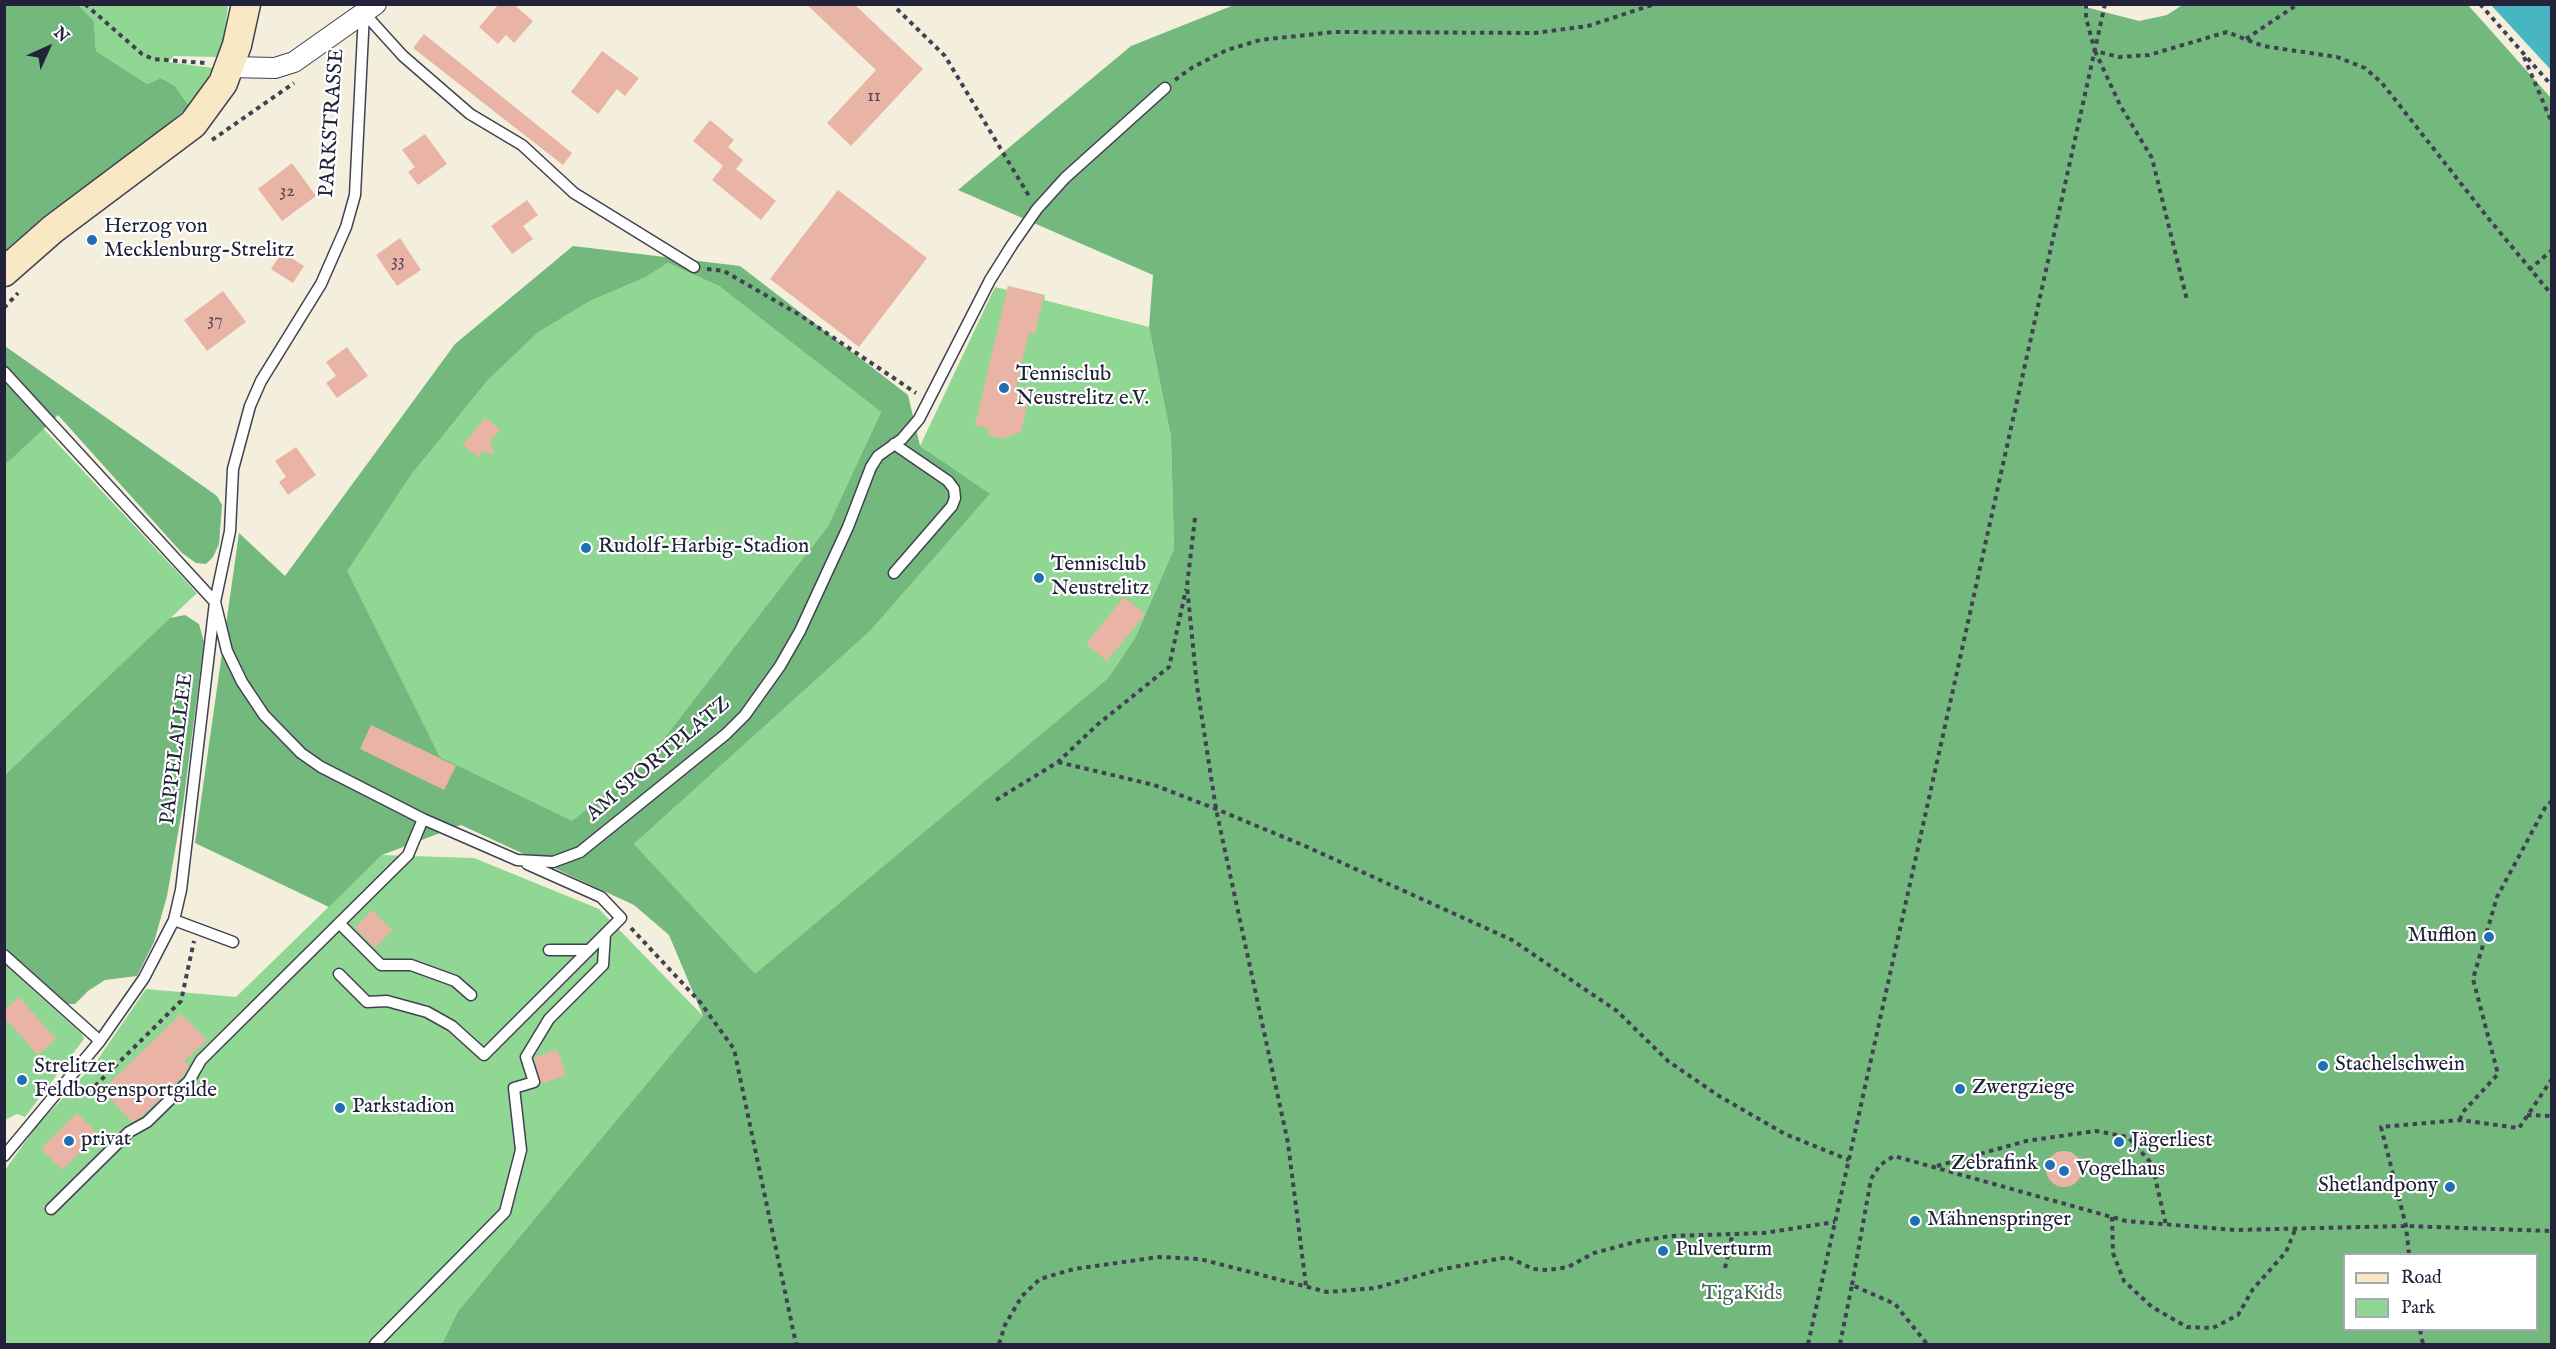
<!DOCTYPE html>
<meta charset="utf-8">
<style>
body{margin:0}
#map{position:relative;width:2556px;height:1349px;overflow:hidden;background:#f4efdc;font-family:"IM FELL English",serif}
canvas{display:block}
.frame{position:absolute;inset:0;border:6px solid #22223b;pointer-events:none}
.legend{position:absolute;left:2343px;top:1253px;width:195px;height:78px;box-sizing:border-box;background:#fff;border:2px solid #a7a7b1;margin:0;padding:8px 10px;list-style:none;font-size:18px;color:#22223b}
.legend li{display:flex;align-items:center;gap:12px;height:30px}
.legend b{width:30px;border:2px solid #a7a7b1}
.north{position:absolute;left:18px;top:18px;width:60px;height:60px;-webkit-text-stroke:4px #fff;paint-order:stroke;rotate:45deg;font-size:16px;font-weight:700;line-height:24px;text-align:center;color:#22223b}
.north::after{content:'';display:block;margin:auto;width:21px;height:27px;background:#22223b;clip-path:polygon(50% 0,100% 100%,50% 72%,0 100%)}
</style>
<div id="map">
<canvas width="2556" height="1349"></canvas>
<div class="frame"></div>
<ul class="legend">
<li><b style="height:8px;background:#f8e8c3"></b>Road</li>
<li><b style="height:16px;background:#8fd792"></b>Park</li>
</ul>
<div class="north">N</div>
</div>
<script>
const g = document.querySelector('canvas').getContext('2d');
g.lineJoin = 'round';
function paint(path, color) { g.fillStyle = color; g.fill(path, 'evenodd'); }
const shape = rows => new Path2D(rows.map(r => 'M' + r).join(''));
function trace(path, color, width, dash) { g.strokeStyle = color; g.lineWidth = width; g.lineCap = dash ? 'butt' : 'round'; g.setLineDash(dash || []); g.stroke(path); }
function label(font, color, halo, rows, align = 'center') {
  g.font = font + ' "IM FELL English",serif'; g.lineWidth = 4.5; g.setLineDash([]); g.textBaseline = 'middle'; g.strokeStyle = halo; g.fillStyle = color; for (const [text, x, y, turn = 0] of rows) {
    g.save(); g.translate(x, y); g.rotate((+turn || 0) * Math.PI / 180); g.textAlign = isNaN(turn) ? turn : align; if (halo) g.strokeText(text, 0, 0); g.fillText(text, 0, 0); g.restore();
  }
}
const green = shape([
 [78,5,228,5,224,39,218,57,174,56,168,62,213,68,201,91,189,106,175,86,161,78,147,84,96,51,94,21],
 [668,263,719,286,881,412,828,526,645,763,572,822,440,757,346,571,411,475,488,380,537,332,590,301,646,277],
 [1008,286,1045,295,1044,300,1149,327,1171,437,1174,549,1135,638,1108,678,755,975,634,844,870,631,989,495,920,446,995,287,1007,290],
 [43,428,197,593,5,775,5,465],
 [382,855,474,858,599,909,703,1016,458,1311,442,1344,5,1344,5,1170,36,1127,96,1062,146,989,236,997],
 [4,964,82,1034,84,1039,25,1117,17,1114,5,1120]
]);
const forest = shape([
 [2074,4,2139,21,2167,15,2184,4,2468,5,2551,98,2551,1344,442,1344,458,1311,703,1016,669,935,634,905,461,825,382,855,329,907,195,843,239,533,285,576,455,344,573,246,740,266,908,395,920,446,990,494,870,631,634,844,755,974,1108,678,1135,638,1174,549,1171,437,1149,327,1153,275,958,190,1131,46,1234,5],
 [668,263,719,286,881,412,828,526,645,763,572,821,440,757,347,571,411,475,488,380,538,332,590,301,646,277],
 [2344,1254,2536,1254,2536,1330,2344,1330],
 [5,5,78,5,94,21,96,51,147,84,161,78,175,86,189,106,156,135,43,217,5,251],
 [5,346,217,496,222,505,219,544,213,557,206,564,196,563,182,553,58,415,5,465],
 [185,615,199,624,204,642,183,805,167,896,154,942,137,976,105,980,88,991,75,1004,66,1004,5,950,5,775,170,618]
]);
const water = shape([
 [2491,5,2551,5,2551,70]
]);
const building = shape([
 [499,4,513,4,533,21,514,43,506,35,498,44,479,27],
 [806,4,854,4,923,69,851,146,827,123,876,70],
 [424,34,572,153,563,165,413,48],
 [602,51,639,78,625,96,617,89,598,114,571,92],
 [710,120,734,140,728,147,743,160,736,169,776,201,761,220,712,180,723,166,693,141],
 [425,134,447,164,418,185,408,172,415,167,402,150],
 [292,163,316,196,282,221,258,189],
 [838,190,927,258,859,347,770,279],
 [527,200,538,215,523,226,533,239,512,254,491,226],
 [400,238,421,270,397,286,376,255],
 [282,252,304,266,293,283,271,269],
 [1008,286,1044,295,1035,334,1029,333,1016,386,1031,390,1021,431,1003,439,988,435,990,429,975,425],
 [223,291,246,322,207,351,184,320],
 [347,347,368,376,337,398,326,383,336,376,326,362],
 [485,418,500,429,490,442,494,454,483,451,478,457,463,445],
 [296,447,316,475,288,495,279,482,286,477,275,461],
 [1124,597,1145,614,1107,661,1086,644],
 [371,725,456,766,444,790,360,749],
 [372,910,392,930,375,948,355,928],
 [19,997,56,1039,38,1055,4,1017,4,1010],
 [181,1014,207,1040,184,1061,189,1066,183,1076,142,1116,132,1122,102,1090],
 [557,1049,566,1075,541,1084,534,1058],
 [77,1113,98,1134,62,1170,41,1149],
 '2046 1169a18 18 0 1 1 36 0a18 18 0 1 1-36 0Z'
]);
const path = shape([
 [85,4,142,54,153,59,205,63],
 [2086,4,2086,18,2095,51,2119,57,2149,55,2227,32,2263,46,2337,57,2365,68,2382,83,2488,218,2552,295],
 [2480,4,2552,86],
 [897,9,945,56,1029,196],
 [2246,39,2298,4],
 [2095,51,2120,105,2152,158,2187,300],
 [2524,57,2552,123],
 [1175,80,1193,67,1227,50,1260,40,1334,32,1535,33,1588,26,1655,4],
 [212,140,294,83],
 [707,269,724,271,798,314,916,393],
 [2529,270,2552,250],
 [4,308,18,293],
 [1195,518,1187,586,1197,686,1216,809,1288,1143,1306,1286],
 [1058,762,1154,785,1216,809,1305,846,1512,940,1617,1011,1668,1061,1719,1096,1785,1134,1849,1160],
 [996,800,1058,762,1097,725,1169,667,1186,589],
 [631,928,700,1002,734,1049,796,1344],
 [95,1086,181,1001,194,941],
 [2527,1115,2552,1116],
 [2460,1120,2462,1113,2498,1074,2473,979,2497,897,2546,806,2552,801],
 [1937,1166,2026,1141,2096,1131,2128,1137,2152,1164,2166,1225],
 [2112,1217,2113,1253,2124,1281,2152,1307,2187,1327,2213,1328,2238,1315,2253,1289,2286,1252,2295,1230],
 [2409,1254,2406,1226,2381,1127,2460,1120,2519,1128,2552,1079],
 [1725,1268,1732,1236],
 [1852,1285,1871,1179,1880,1165,1894,1156,2126,1221,2235,1230,2406,1226,2552,1231],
 [2420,1330,2423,1344],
 [999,1344,1005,1325,1022,1296,1040,1279,1074,1269,1159,1257,1200,1259,1327,1292,1376,1288,1438,1270,1508,1257,1533,1269,1548,1270,1568,1267,1594,1253,1639,1241,1671,1236,1764,1233,1835,1222],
 [1808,1344,2105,4],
 [1840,1344,1852,1285,1895,1304,1927,1344]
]);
const lane = shape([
 [364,13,403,56,470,114,522,145,574,193,694,267],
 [4,372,215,602,227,651,242,682,264,715,301,753,321,767,423,819,517,860,553,862,580,852,726,734,745,715,780,666,800,631,848,527,871,467,878,456,902,439,919,419,990,280,1012,245,1037,209,1065,178,1165,88],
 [894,573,952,506,955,498,954,489,948,481,894,444],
 [174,920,233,942],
 [339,923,381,965,411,965,455,981,471,995],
 [549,950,589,950],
 [4,955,100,1041],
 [339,974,367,1002,387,1001,427,1012,452,1026,484,1055,621,918,601,897,527,864],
 [4,1156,100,1041,144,978,174,920,181,890,215,602,230,531,233,469,250,406,261,381,321,284,346,227,355,195,364,13],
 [51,1209,129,1132,147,1122,189,1081,201,1060,408,855,423,819],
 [375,1344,505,1212,521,1150,514,1088,534,1082,526,1057,549,1019,603,965,605,934]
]);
const street = shape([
 [230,67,275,68,294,62,376,4]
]);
const secondary = shape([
 [4,272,53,229,193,124,223,83,237,45,246,4]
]);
const markers = [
 [92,240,6,"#1f6fb2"],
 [1004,388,6,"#1f6fb2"],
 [586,548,6,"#1f6fb2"],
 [1039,578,6,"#1f6fb2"],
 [2489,937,6,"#1f6fb2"],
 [2323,1066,6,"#1f6fb2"],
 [22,1080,6,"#1f6fb2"],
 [1960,1089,6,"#1f6fb2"],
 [340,1108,6,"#1f6fb2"],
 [69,1141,6,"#1f6fb2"],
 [2119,1142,6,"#1f6fb2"],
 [2050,1165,6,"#1f6fb2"],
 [2064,1171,6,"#1f6fb2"],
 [2450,1187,6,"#1f6fb2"],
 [1915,1221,6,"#1f6fb2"],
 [1663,1251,6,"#1f6fb2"]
];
const numberNames = [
 ["11",874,97],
 ["32",287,192],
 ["33",398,262],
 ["37",215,321]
];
const streetNames = [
 ["PARKSTRASSE",333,123,-86],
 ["PAPPELALLEE",178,749,-83],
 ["AM SPORTPLATZ",659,760,-40]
];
const poiNames = [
 ["Herzog von",104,228],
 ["Mecklenburg-Strelitz",104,252],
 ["Tennisclub",1016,376],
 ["Neustrelitz e.V.",1016,400],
 ["Rudolf-Harbig-Stadion",598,548],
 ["Tennisclub",1051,566],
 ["Neustrelitz",1051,590],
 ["Mufflon",2477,937,"right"],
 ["Stachelschwein",2335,1066],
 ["Strelitzer",34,1068],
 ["Feldbogensportgilde",34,1092],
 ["Zwergziege",1972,1089],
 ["Parkstadion",352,1108],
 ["privat",81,1141],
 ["Jägerliest",2131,1142],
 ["Zebrafink",2038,1165,"right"],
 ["Vogelhaus",2076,1171],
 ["Shetlandpony",2438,1187,"right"],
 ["Mähnenspringer",1927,1221],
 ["Pulverturm",1675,1251]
];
const parkNames = [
 ["TigaKids",1742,1295]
];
paint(green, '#8fd792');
paint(forest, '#73b87c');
paint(water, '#47b6c0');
paint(building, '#e9b4a5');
trace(lane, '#424153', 13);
trace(street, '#424153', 22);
trace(secondary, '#424153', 31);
trace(path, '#424153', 4, [4.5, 4.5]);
trace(lane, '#fff', 10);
trace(street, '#fff', 20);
trace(secondary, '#f8e8c3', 28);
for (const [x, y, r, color] of markers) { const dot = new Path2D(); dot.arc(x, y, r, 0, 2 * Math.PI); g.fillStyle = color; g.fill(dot); trace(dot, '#fff', 2); }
label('18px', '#544656', null, numberNames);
label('21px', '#22223b', '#fff', streetNames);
label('21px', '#22223b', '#fff', poiNames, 'left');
label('21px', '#486159', '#fff', parkNames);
</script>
